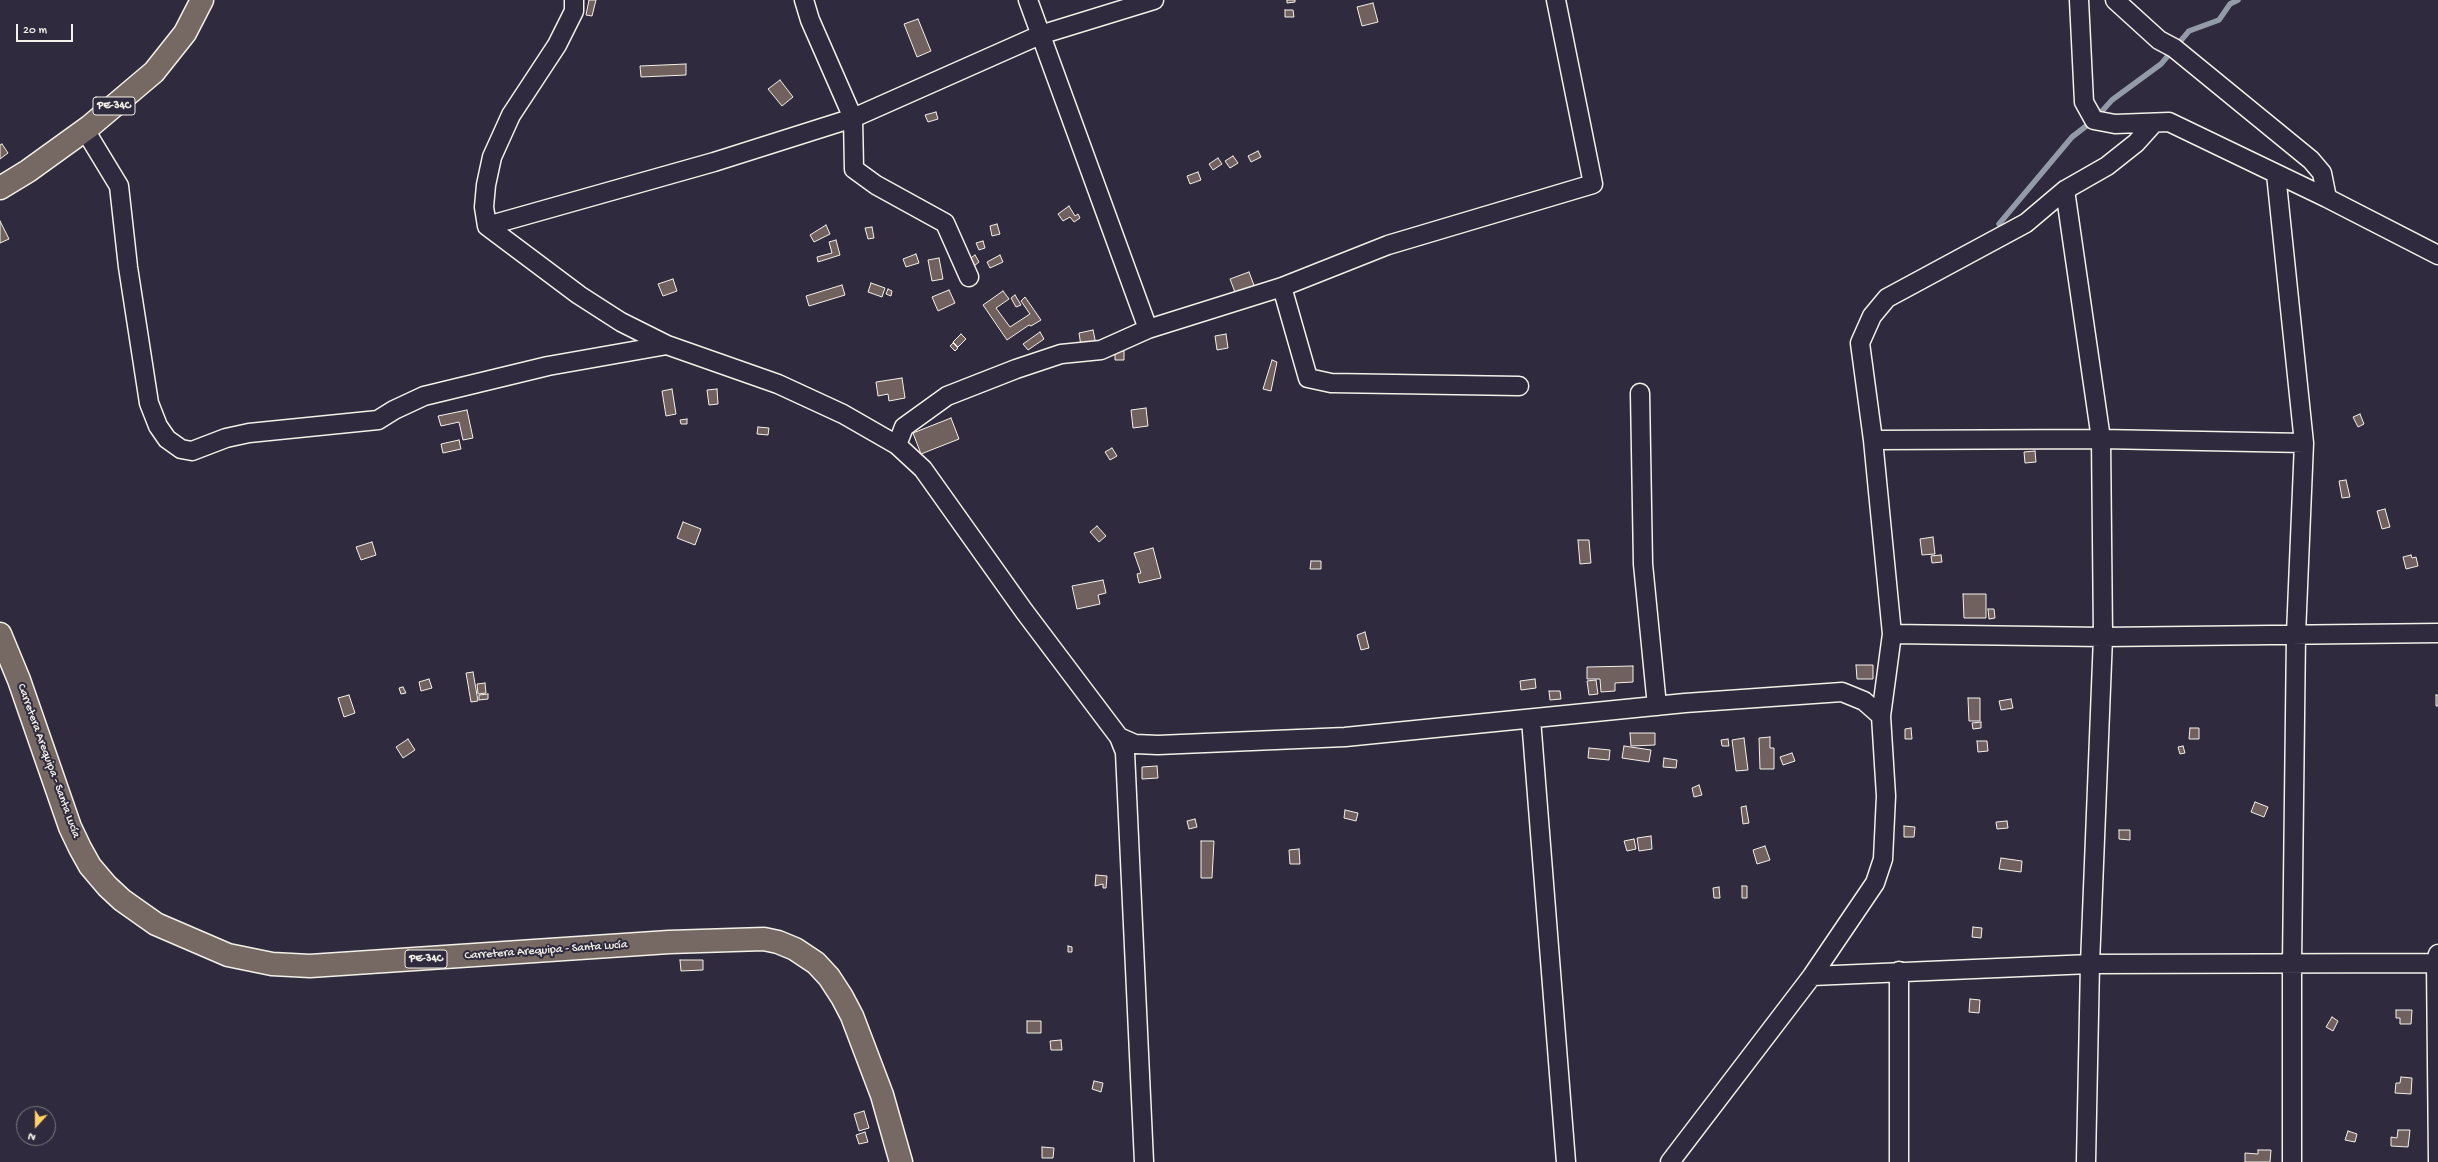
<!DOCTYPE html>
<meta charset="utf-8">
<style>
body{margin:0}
#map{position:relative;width:2438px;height:1162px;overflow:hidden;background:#2f2a3d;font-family:"Gochi Hand",sans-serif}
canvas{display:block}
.north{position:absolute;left:16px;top:1106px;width:40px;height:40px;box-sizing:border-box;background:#2f2a3d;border:1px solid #7e7a81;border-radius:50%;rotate:201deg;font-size:11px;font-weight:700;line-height:16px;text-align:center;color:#f4f1e8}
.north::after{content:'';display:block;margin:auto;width:14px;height:18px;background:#ffd166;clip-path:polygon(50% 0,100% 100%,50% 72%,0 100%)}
.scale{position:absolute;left:16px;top:24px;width:57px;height:18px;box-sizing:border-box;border:2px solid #f4f1e8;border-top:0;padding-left:5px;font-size:12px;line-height:14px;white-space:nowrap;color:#f4f1e8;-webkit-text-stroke:3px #2f2a3d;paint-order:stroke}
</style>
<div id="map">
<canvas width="2438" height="1162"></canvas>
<div class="north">N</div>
<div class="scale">20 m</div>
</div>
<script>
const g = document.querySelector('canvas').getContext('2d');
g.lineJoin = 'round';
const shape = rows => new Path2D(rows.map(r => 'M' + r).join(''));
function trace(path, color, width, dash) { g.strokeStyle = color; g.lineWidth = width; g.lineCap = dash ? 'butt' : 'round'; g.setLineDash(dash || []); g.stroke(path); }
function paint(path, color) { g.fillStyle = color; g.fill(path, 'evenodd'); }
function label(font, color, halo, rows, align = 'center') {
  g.font = font + ' "Gochi Hand",sans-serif'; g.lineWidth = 4; g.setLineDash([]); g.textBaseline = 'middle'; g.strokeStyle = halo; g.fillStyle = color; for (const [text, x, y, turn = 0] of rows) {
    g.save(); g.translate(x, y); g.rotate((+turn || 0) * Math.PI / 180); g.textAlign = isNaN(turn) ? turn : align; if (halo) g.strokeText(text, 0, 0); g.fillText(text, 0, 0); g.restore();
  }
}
const stream = shape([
 [1999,224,2072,137,2094,120,2112,100,2161,64,2189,31,2219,20,2230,4,2238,0]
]);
const building = shape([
 [589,0,596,0,592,16,586,15,589,0],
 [1287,0,1295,0,1295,2,1287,3,1287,0],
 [1373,3,1378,22,1362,26,1357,7,1373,3],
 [1285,10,1293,10,1294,17,1285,17,1285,10],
 [918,19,931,51,917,57,904,24,918,19],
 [686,64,686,75,641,77,640,66,686,64],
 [780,80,793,97,782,106,768,89,780,80],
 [936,112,938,119,928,122,925,115,936,112],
 [2,144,8,153,0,159,0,145,2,144],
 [1258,151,1261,157,1251,162,1248,156,1258,151],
 [1233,156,1238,163,1230,168,1225,161,1233,156],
 [1218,158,1222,164,1213,170,1209,164,1218,158],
 [1198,172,1201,180,1190,184,1187,176,1198,172],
 [1069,206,1075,216,1078,214,1080,218,1074,222,1070,217,1063,221,1058,214,1069,206],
 [0,221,9,239,0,243,0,221],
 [997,224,1000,234,992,236,990,226,997,224],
 [826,225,830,234,814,242,810,235,826,225],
 [872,227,874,238,868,239,865,228,872,227],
 [836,240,840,255,818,262,817,257,832,253,829,242,836,240],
 [983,241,985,248,979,250,976,243,983,241],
 [916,254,919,263,906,267,903,259,916,254],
 [975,255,979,262,974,266,968,260,975,255],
 [1000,255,1003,262,990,268,987,262,1000,255],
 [939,258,943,279,932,281,928,260,939,258],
 [1249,272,1255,288,1236,295,1230,279,1249,272],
 [673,279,677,291,663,296,658,284,673,279],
 [871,283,885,288,882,297,868,292,871,283],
 [842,285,845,295,809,306,806,296,842,285],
 [888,289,892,291,891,296,886,294,888,289],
 [949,290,955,303,938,311,932,297,949,290],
 [1003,291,1009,299,996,308,1010,327,1030,314,1021,301,1025,297,1041,320,1031,326,1029,325,1007,340,983,305,1003,291],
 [1015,295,1021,305,1016,307,1011,298,1015,295],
 [1093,330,1096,344,1081,346,1079,333,1093,330],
 [1040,332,1044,339,1028,350,1023,344,1040,332],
 [961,334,966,339,958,347,953,342,961,334],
 [1226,334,1228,348,1217,350,1215,336,1226,334],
 [953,343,958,348,955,351,950,346,953,343],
 [1115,351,1124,351,1124,360,1115,360,1115,351],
 [1272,360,1277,362,1271,391,1263,389,1272,360],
 [902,378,905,398,889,401,888,394,878,396,876,382,902,378],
 [672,389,676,414,666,416,662,391,672,389],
 [717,389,718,404,709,405,707,390,717,389],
 [1146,408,1148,426,1133,428,1131,410,1146,408],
 [467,410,473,438,463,440,459,422,441,426,438,416,467,410],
 [2360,414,2364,424,2358,427,2353,417,2360,414],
 [951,418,959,439,921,454,913,433,951,418],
 [687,419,687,424,681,424,680,420,687,419],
 [758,427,769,428,768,435,757,434,758,427],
 [459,440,461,449,443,453,441,444,459,440],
 [1112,448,1117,456,1110,460,1105,452,1112,448],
 [2035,451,2036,462,2025,463,2024,452,2035,451],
 [2346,480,2350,497,2342,498,2339,481,2346,480],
 [2385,509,2390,527,2382,529,2377,511,2385,509],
 [683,522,701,529,695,545,677,538,683,522],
 [1097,526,1106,536,1099,542,1090,532,1097,526],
 [1933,537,1935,554,1922,555,1920,539,1933,537],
 [1578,540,1589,540,1591,563,1580,564,1578,540],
 [372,542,376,555,361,560,356,547,372,542],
 [1153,548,1161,578,1139,583,1137,574,1141,573,1134,553,1153,548],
 [1941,555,1942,562,1932,563,1931,556,1941,555],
 [2411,555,2412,558,2416,557,2418,566,2406,569,2403,557,2411,555],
 [1311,561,1321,561,1321,569,1310,569,1311,561],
 [1103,580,1106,593,1098,595,1100,604,1077,609,1072,586,1103,580],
 [1963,594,1986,594,1986,618,1964,618,1963,594],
 [1988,609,1994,609,1995,618,1989,619,1988,609],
 [1365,632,1369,648,1361,650,1357,635,1365,632],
 [1856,665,1873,665,1873,679,1857,679,1856,665],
 [1633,666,1633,682,1615,683,1615,691,1601,692,1600,679,1587,679,1587,667,1633,666],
 [473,672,478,701,471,702,466,673,473,672],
 [429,679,432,688,421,691,419,682,429,679],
 [1535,679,1536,688,1521,690,1520,681,1535,679],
 [1596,680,1598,694,1589,695,1587,681,1596,680],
 [485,683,486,693,478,694,477,684,485,683],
 [403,687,406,693,401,694,399,688,403,687],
 [1549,691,1560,691,1561,699,1550,700,1549,691],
 [488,694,488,699,479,700,479,695,488,694],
 [349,695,355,713,344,717,338,698,349,695],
 [2436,695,2438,695,2438,706,2436,706,2436,695],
 [1968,698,1980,698,1980,721,1969,721,1968,698],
 [2011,699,2013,708,2001,710,1999,701,2011,699],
 [1981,722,1981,728,1973,729,1972,723,1981,722],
 [1911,728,1912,739,1905,739,1905,729,1911,728],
 [2190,728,2199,728,2199,739,2189,739,2190,728],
 [1630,733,1655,733,1655,745,1631,746,1630,733],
 [1770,737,1770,748,1774,748,1774,769,1760,769,1759,738,1770,737],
 [1744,738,1748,770,1736,771,1732,740,1744,738],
 [408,739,415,750,403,758,396,747,408,739],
 [1728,739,1729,746,1722,746,1721,740,1728,739],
 [1977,741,1987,741,1988,751,1978,752,1977,741],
 [1624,746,1651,750,1649,762,1622,758,1624,746],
 [2183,746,2185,753,2180,754,2178,747,2183,746],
 [1589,748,1610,750,1609,760,1588,758,1589,748],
 [1792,753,1795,761,1783,765,1780,757,1792,753],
 [1664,758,1677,760,1676,768,1663,767,1664,758],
 [1157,766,1158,778,1142,779,1142,767,1157,766],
 [1699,785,1702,795,1694,797,1692,788,1699,785],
 [2255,802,2268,807,2264,817,2251,812,2255,802],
 [1746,806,1749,823,1743,824,1741,807,1746,806],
 [1345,810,1358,813,1356,821,1344,818,1345,810],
 [1195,819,1197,827,1189,829,1187,821,1195,819],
 [2007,821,2008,828,1997,829,1996,822,2007,821],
 [1904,826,1915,827,1914,837,1904,837,1904,826],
 [2119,830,2130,830,2130,840,2119,839,2119,830],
 [1651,836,1652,849,1639,851,1637,838,1651,836],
 [1634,839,1636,849,1627,851,1624,841,1634,839],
 [1201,841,1214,841,1212,878,1201,878,1201,841],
 [1765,846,1770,860,1757,864,1753,850,1765,846],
 [1299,849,1300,864,1290,864,1289,850,1299,849],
 [2001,858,2022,861,2021,872,1999,869,2001,858],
 [1096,875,1107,876,1106,888,1103,888,1103,884,1095,886,1096,875],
 [1742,886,1747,886,1747,898,1742,898,1742,886],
 [1719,887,1720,898,1714,898,1713,888,1719,887],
 [1973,927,1982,928,1981,938,1972,937,1973,927],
 [1068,946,1072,947,1072,952,1068,952,1068,946],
 [680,960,703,960,703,970,681,971,680,960],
 [1970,999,1980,1000,1979,1013,1969,1012,1970,999],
 [2396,1010,2412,1010,2411,1024,2400,1024,2400,1018,2396,1018,2396,1010],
 [2332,1017,2338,1021,2333,1031,2326,1027,2332,1017],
 [1027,1021,1041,1021,1041,1033,1027,1033,1027,1021],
 [1061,1040,1062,1050,1051,1050,1050,1041,1061,1040],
 [2401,1077,2412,1078,2411,1094,2395,1093,2396,1083,2400,1083,2401,1077],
 [1094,1081,1103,1083,1101,1092,1092,1089,1094,1081],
 [864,1111,869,1128,859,1131,854,1114,864,1111],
 [2398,1130,2410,1130,2408,1147,2391,1146,2391,1137,2397,1138,2398,1130],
 [2348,1131,2357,1134,2355,1142,2345,1140,2348,1131],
 [865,1132,868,1142,859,1144,856,1135,865,1132],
 [1042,1147,1054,1148,1053,1158,1042,1158,1042,1147],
 [2258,1150,2271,1150,2270,1162,2245,1162,2245,1153,2258,1154,2258,1150]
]);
const minor = shape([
 [574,0,574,11,557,45,511,115,492,157,486,185,484,207,487,226,579,295,621,322,667,345,778,384,843,414,897,445,923,469,1024,611,1119,737,1135,744,1158,745,1345,737,1685,703,1842,692,1864,701,1881,716,1886,796,1883,859,1875,883,1812,976,1670,1162],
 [804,0,810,20,853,118,854,169,876,185,945,223,969,277],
 [1028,0,1148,329],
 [2079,0,2084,102,2094,120,2115,124,2169,122,2327,198],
 [2115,0,2159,40,2174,48,2311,160,2322,173,2327,198,2438,255],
 [85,130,119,186,128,267,149,403,158,426,167,439,181,449,192,451,226,438,249,433,378,420,394,410,424,396,548,366,667,345],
 [2276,174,2304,443,2296,634,2292,964,2292,1162],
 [2065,190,2101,439,2103,637,2090,964,2086,1162],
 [487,226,714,162,853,118,1040,35,1154,0],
 [1282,287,1308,378,1331,383,1519,386],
 [1640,393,1643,564,1657,706],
 [1873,440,2101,439,2304,443],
 [897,445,904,427,947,396,1016,369,1061,354,1101,350,1148,329,1282,287,1388,245,1593,184,1556,0],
 [1892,634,2103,637,2438,633],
 [1881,716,1892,634,1873,440,1860,343,1872,316,1887,298,2026,223,2065,190,2107,166,2136,143,2154,123],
 [1531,719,1566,1162],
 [1119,737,1125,752,1144,1162],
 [2438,954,2436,963,2438,1161],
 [1812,976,2090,964,2436,963],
 [1899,1162,1899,971]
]);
const primary = shape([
 [0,188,28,171,89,127,154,72,185,33,202,0],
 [0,634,19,680,70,827,80,848,90,866,107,886,122,900,156,924,228,955,272,964,310,966,669,942,764,939,778,942,795,949,816,963,829,977,842,997,852,1016,882,1095,901,1162]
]);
const shields = [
 [114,106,42],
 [426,959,42]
];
const shieldNames = [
 ["PE-34C",114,106],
 ["PE-34C",426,959]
];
const streetNames = [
 ["Carretera Arequipa - Santa Lucía",48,761,70],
 ["Carretera Arequipa - Santa Lucía",546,951,-4]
];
trace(stream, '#949ba8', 5.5);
paint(building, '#70615e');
trace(building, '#f4f1e8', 1);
trace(minor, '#f4f1e8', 21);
trace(primary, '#f4f1e8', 25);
trace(minor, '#2f2a3d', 18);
trace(primary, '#766964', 22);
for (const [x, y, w] of shields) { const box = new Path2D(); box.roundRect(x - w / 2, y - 9, w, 18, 3); g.fillStyle = '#2f2a3d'; g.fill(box); trace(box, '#f4f1e8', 1); }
label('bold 11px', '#f4f1e8', null, shieldNames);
label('12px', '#f4f1e8', '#2f2a3d', streetNames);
</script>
